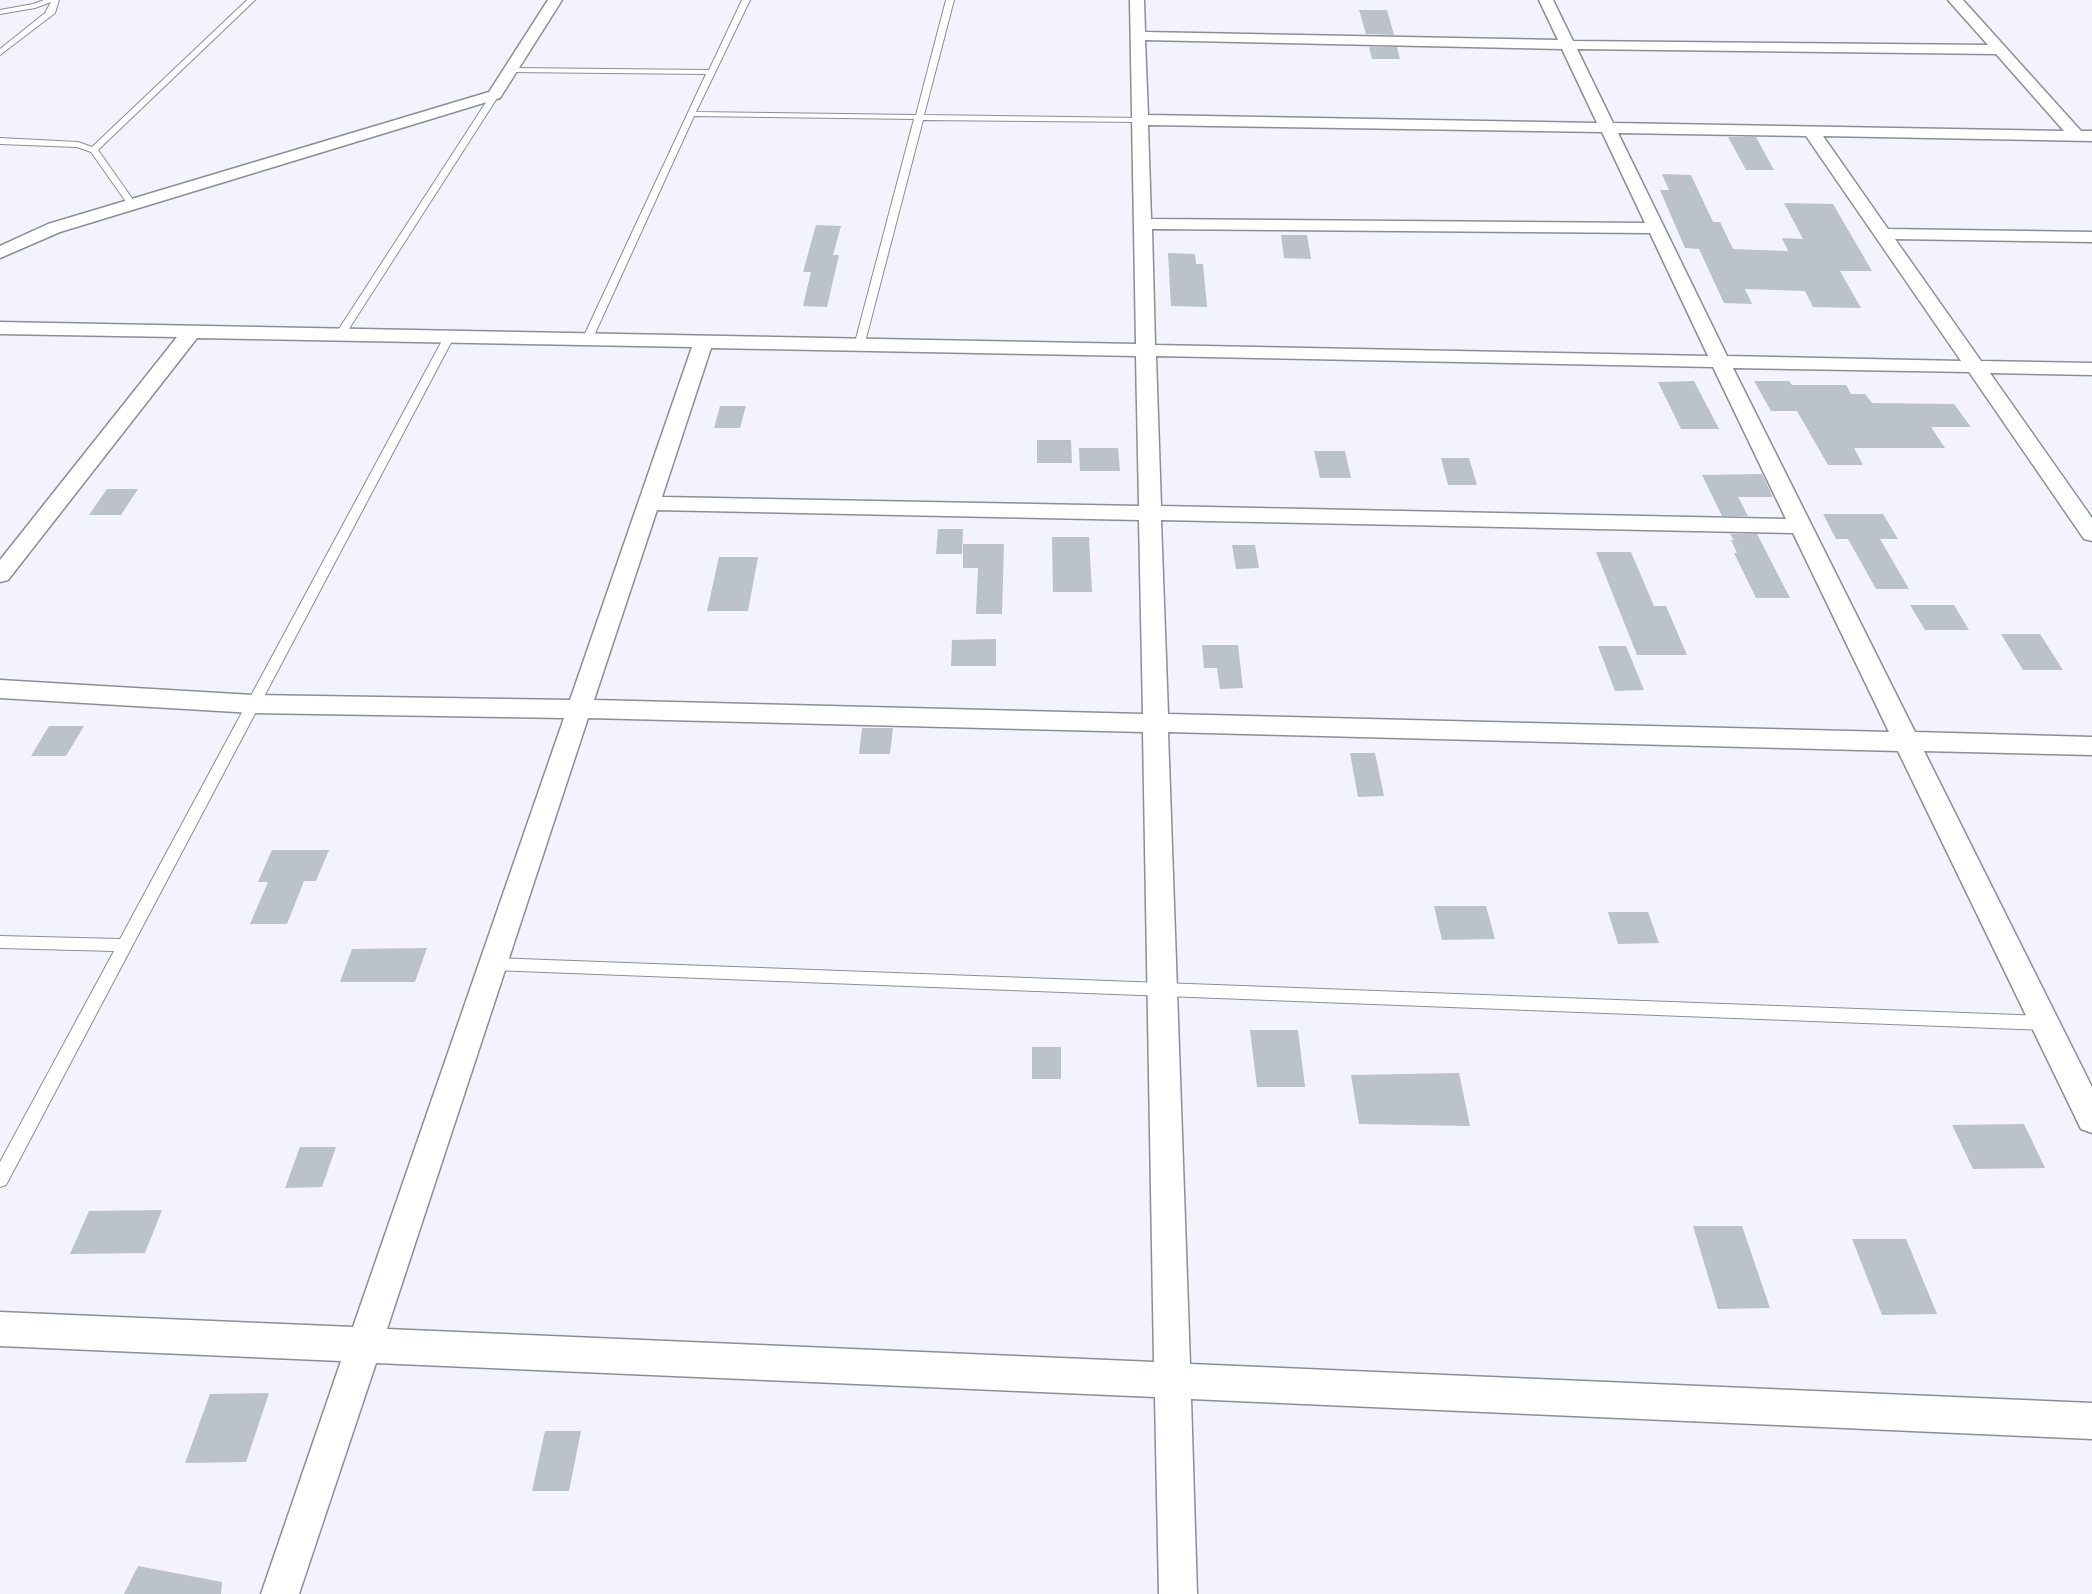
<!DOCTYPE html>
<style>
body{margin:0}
canvas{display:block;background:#f2f3fd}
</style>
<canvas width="2092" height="1594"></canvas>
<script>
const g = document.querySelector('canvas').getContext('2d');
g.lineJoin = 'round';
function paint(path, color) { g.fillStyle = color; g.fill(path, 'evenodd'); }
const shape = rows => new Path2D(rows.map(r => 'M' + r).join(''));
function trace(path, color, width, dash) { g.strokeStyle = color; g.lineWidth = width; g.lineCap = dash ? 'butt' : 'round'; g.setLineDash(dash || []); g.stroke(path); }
const building = shape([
 [1359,10,1387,10,1394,35,1366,34],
 [1369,47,1397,47,1400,59,1372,59],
 [1728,137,1756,137,1774,170,1746,170],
 [1662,174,1691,175,1713,222,1720,222,1733,249,1788,251,1782,238,1803,239,1784,203,1833,204,1872,271,1840,271,1861,308,1813,307,1805,291,1745,289,1752,304,1724,303,1699,249,1685,248,1660,190,1669,190],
 [816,225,841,226,833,255,839,255,827,307,803,306,811,272,803,272],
 [1281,235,1307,235,1311,259,1284,258],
 [1168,253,1195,254,1196,264,1203,264,1207,307,1171,306],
 [1694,381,1719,429,1681,429,1658,382],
 [1754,381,1789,381,1792,385,1846,385,1851,394,1865,394,1872,403,1954,404,1971,427,1931,427,1945,448,1854,448,1863,465,1828,465,1797,411,1771,411],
 [720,406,746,406,740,428,714,428],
 [1037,440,1071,440,1072,463,1037,463],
 [1079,448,1118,448,1120,471,1080,471],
 [1314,451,1345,451,1351,478,1320,478],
 [1441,458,1469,458,1477,485,1448,485],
 [1762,474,1773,497,1738,497,1748,516,1722,516,1702,475],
 [107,489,138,489,121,515,89,515],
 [1823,514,1883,514,1898,539,1880,539,1909,589,1876,589,1848,539,1836,539],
 [938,529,963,529,962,554,936,554],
 [1730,534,1757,534,1790,598,1756,598,1734,553,1737,553,1731,540,1734,540],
 [1052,537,1089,537,1092,592,1053,592],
 [963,544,1004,544,1002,614,976,614,978,568,963,568],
 [1232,545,1255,545,1259,568,1236,569],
 [1596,552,1631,552,1654,606,1666,606,1687,655,1637,655],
 [719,557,758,557,748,611,707,611],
 [1910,605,1954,605,1969,630,1925,630],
 [2001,634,2040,634,2063,670,2023,670],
 [996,639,996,666,951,666,952,640],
 [1202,645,1238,645,1243,688,1220,689,1217,668,1204,668],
 [1598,646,1626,646,1644,690,1615,691],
 [49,726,84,726,66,756,31,756],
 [862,728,893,728,890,754,859,754],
 [1350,753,1375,753,1384,796,1358,797],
 [272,850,329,850,316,881,304,881,287,924,250,924,268,882,258,882],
 [1434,906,1486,906,1495,939,1442,940],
 [1608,912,1648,912,1659,943,1618,944],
 [427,948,415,982,340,982,352,949],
 [1250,1030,1298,1030,1305,1087,1257,1087],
 [1032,1047,1061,1047,1061,1079,1032,1079],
 [1459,1073,1470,1126,1359,1124,1351,1075],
 [2024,1124,2045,1168,1973,1169,1952,1125],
 [300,1147,336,1147,322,1187,285,1188],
 [162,1210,145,1253,70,1254,89,1211],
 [1693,1226,1742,1226,1770,1308,1718,1309],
 [1852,1239,1906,1239,1937,1314,1882,1315],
 [269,1393,246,1462,185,1463,210,1394],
 [545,1431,581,1431,569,1491,532,1491],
 [138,1566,222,1582,221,1594,124,1594]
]);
const service = shape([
 [44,0,59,0,55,13,0,55,0,49,45,13,51,2,35,8,0,14,0,10,33,4,44,0],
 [247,0,255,0,98,150,136,204,135,206,129,206,91,152,77,147,0,144,0,138,78,142,92,147,247,0],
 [742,0,750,0,696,112,916,115,946,0,954,0,924,115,1140,118,1144,120,1140,122,923,120,864,346,859,349,854,346,914,119,694,116,592,340,591,342,583,342,582,340,706,74,511,72,507,70,511,68,709,70,742,0],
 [492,93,499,95,345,335,344,337,336,337,335,335,492,93],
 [449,334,454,337,6,1185,0,1187,0,1162,114,951,0,948,0,936,120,939,444,337,449,334],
 [493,958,2045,1016,2051,1018,2053,1023,2051,1028,2045,1030,493,970,488,968,485,964,488,960,493,958]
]);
const minor = shape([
 [548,0,562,0,500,98,60,232,0,258,0,246,48,224,489,92,548,0],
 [1130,0,1144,0,1145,32,1558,40,1539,0,1553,0,1573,41,1988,45,1948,0,1963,0,2081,131,2092,131,2092,141,1823,136,1888,229,2092,232,2092,242,1895,239,1981,361,2092,363,2092,375,1990,373,2092,518,2092,541,2084,539,1969,372,1733,368,1915,732,2092,737,2092,755,1924,751,2092,1087,2092,1133,2081,1129,1898,751,1168,732,1190,1364,2092,1403,2092,1439,1191,1399,1197,1594,1159,1594,1155,1397,376,1363,299,1594,261,1594,341,1361,0,1346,0,1312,353,1327,564,718,253,713,0,698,0,680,253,695,570,700,692,347,197,338,8,580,0,582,0,560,177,337,0,334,0,322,1136,344,1130,0],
 [1145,40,1562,49,1597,123,1148,115,1145,40],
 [1577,49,1996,54,2064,131,1613,123,1577,49],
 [1148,125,1602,132,1645,223,1151,219,1148,125],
 [1618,133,1806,136,1961,361,1727,356,1618,133],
 [1152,229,1650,233,1708,356,1155,345,1152,229],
 [711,348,1136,356,1139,506,662,497,711,348],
 [1156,356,1713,367,1786,519,1161,506,1156,356],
 [657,510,1139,520,1143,714,594,700,657,510],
 [1161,520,1793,533,1889,732,1168,714,1161,520],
 [588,718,1143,732,1154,1362,387,1329,588,718]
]);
paint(building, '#bbc2ca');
trace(service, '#8c8e97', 2);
trace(minor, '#8c8e97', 3);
paint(service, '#fff');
paint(minor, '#fff');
</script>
